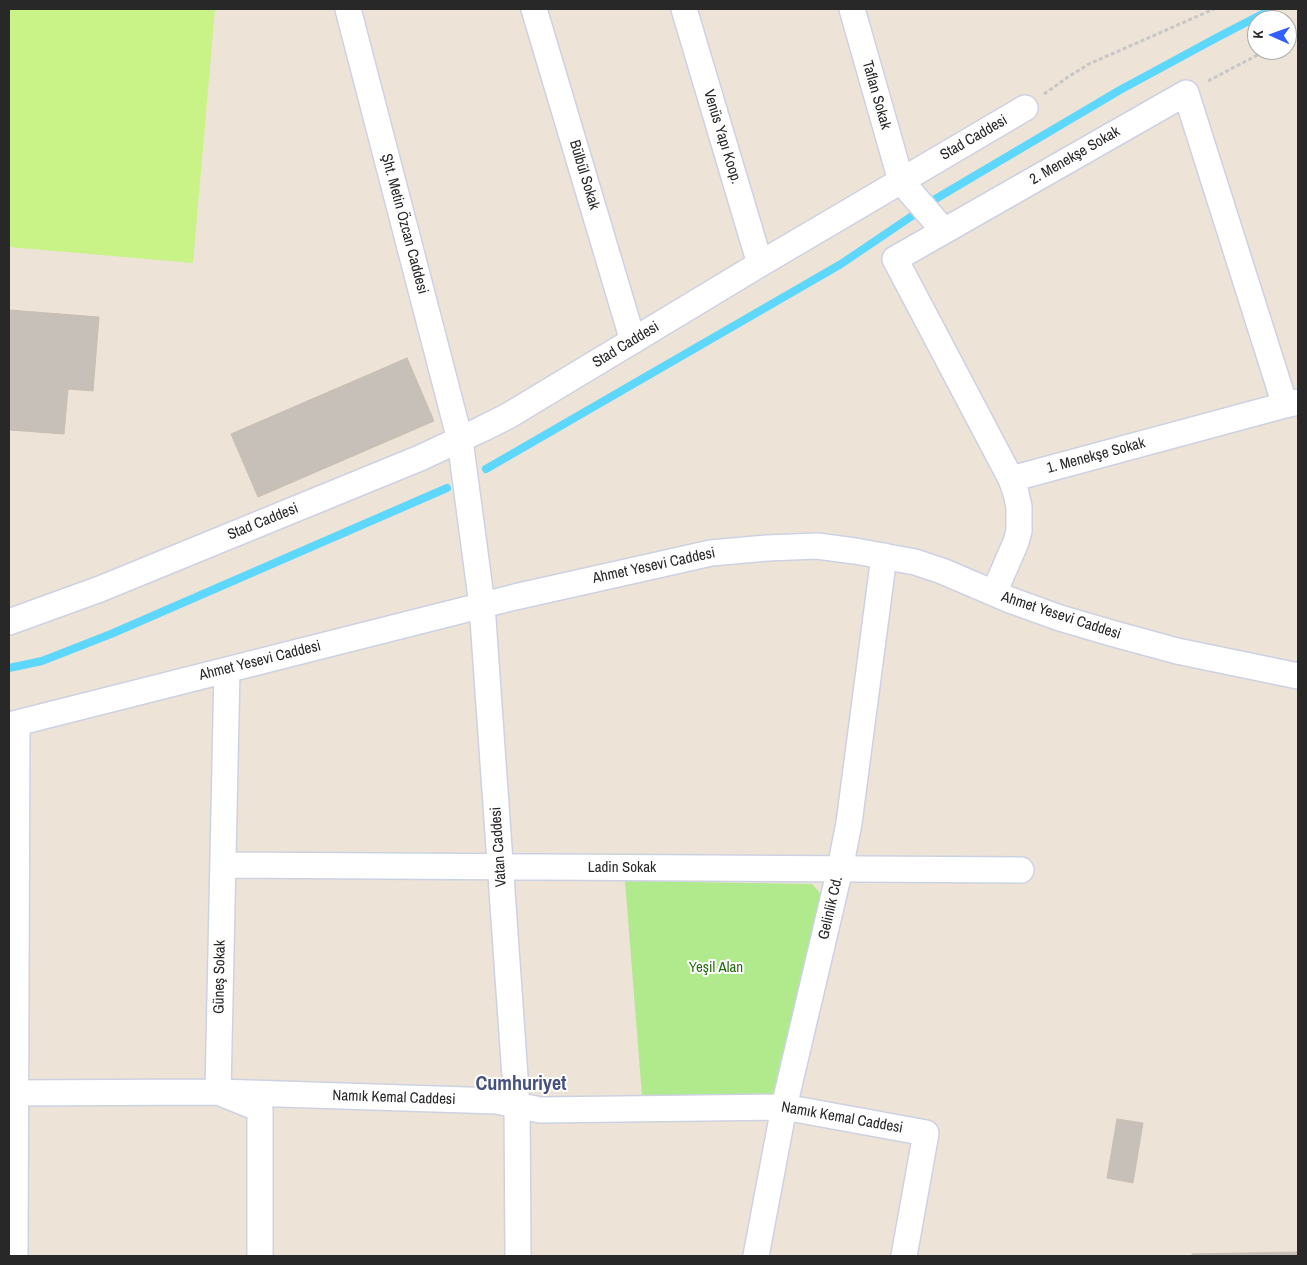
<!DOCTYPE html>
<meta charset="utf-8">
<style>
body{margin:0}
#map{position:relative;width:1307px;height:1265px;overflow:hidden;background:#ede3d7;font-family:"Archivo Narrow",sans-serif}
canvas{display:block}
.frame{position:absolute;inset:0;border:10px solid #282828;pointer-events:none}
.north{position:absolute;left:1247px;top:10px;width:50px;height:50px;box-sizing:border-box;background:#fff;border:1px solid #a9a9a9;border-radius:50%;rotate:272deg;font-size:14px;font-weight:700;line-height:20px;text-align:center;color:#282828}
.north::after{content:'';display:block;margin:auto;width:18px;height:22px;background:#325fff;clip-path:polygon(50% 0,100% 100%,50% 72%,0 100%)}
</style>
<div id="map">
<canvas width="1307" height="1265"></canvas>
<div class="frame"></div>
<div class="north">K</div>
</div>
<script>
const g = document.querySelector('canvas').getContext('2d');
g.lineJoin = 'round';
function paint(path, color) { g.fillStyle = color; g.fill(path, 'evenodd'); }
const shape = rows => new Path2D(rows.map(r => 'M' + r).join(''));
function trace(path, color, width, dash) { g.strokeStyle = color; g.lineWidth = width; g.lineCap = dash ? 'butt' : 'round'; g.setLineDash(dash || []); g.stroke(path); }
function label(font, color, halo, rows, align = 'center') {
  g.font = font + ' "Archivo Narrow",sans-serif'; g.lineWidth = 4; g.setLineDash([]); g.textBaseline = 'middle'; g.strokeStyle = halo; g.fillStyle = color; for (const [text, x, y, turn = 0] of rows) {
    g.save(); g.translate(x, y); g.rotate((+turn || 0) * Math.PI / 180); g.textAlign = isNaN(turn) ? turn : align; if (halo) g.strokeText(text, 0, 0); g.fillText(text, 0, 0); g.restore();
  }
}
const green = shape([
 [625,881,812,884,821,894,772,1097,642,1096]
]);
const pitch = shape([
 [9,9,215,9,193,263,9,247]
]);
const stream = shape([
 [932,201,1120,90,1218,37,1272,9],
 [486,469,841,264,915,214],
 [9,668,42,661,111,634,447,488]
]);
const building = shape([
 [9,310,99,317,93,391,68,389,64,434,9,430,9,310],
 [407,358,434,421,258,497,231,434,407,358],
 [1117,1119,1143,1123,1133,1183,1107,1178,1117,1119],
 [1298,1252,1298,1256,1192,1256,1192,1254,1298,1252]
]);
const path = shape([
 [1287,38,1298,31],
 [1208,81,1267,50],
 [1044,94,1068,77,1089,64,1214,9]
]);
const minor = shape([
 [348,9,460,440,482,605,517,1105,518,1256],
 [534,9,633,341],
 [684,9,760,264],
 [852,9,901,181,944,231],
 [1011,479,895,259,1186,93,1285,405],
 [994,593,1016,542,1019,531,1019,507,1016,493,1011,479,1285,405,1298,402],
 [9,622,100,589,420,458,482,429,508,416,760,264,1025,108],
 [227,670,218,1092,260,1109,260,1256],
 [9,725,515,597,711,553,767,548,817,546,855,551,915,562,942,571,1010,600,1060,618,1111,633,1177,651,1298,676],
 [223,865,1021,870],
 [9,1093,218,1092,497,1101,540,1110,784,1107,926,1133,904,1256],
 [15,1256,17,723],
 [756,1256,784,1107,840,869,849,823,884,556]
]);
const streetNames = [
 ["Taflan Sokak",876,95,74],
 ["Venüs Yapı Koop.",722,137,73],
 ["Stad Caddesi",974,138,-30],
 ["2. Menekşe Sokak",1075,156,-30],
 ["Bülbül Sokak",584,175,73],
 ["Şht. Metin Özcan Caddesi",404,224,75],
 ["Stad Caddesi",626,345,-31],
 ["1. Menekşe Sokak",1096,456,-15],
 ["Stad Caddesi",263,522,-22],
 ["Ahmet Yesevi Caddesi",654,566,-12],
 ["Ahmet Yesevi Caddesi",1061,616,18],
 ["Ahmet Yesevi Caddesi",260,661,-14],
 ["Vatan Caddesi",499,847,-94],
 ["Ladin Sokak",622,868],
 ["Gelinlik Cd.",831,908,-77],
 ["Güneş Sokak",220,977,-89],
 ["Namık Kemal Caddesi",394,1098,2],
 ["Namık Kemal Caddesi",842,1118,10]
];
const parkNames = [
 ["Yeşil Alan",716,968]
];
const districtNames = [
 ["Cumhuriyet",521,1085]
];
paint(green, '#b0ea8d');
paint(pitch, '#c9f387');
trace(stream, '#5dd7fc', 8);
paint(building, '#c7c0b8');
trace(building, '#c8bfb1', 1);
trace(minor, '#cdd2e3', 28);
trace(path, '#c7c7c7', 3, [4, 2.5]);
trace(minor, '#fff', 25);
label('15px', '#282828', '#fff', streetNames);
label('15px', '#276c11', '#fff', parkNames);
label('bold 20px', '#44507d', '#fff', districtNames);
</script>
